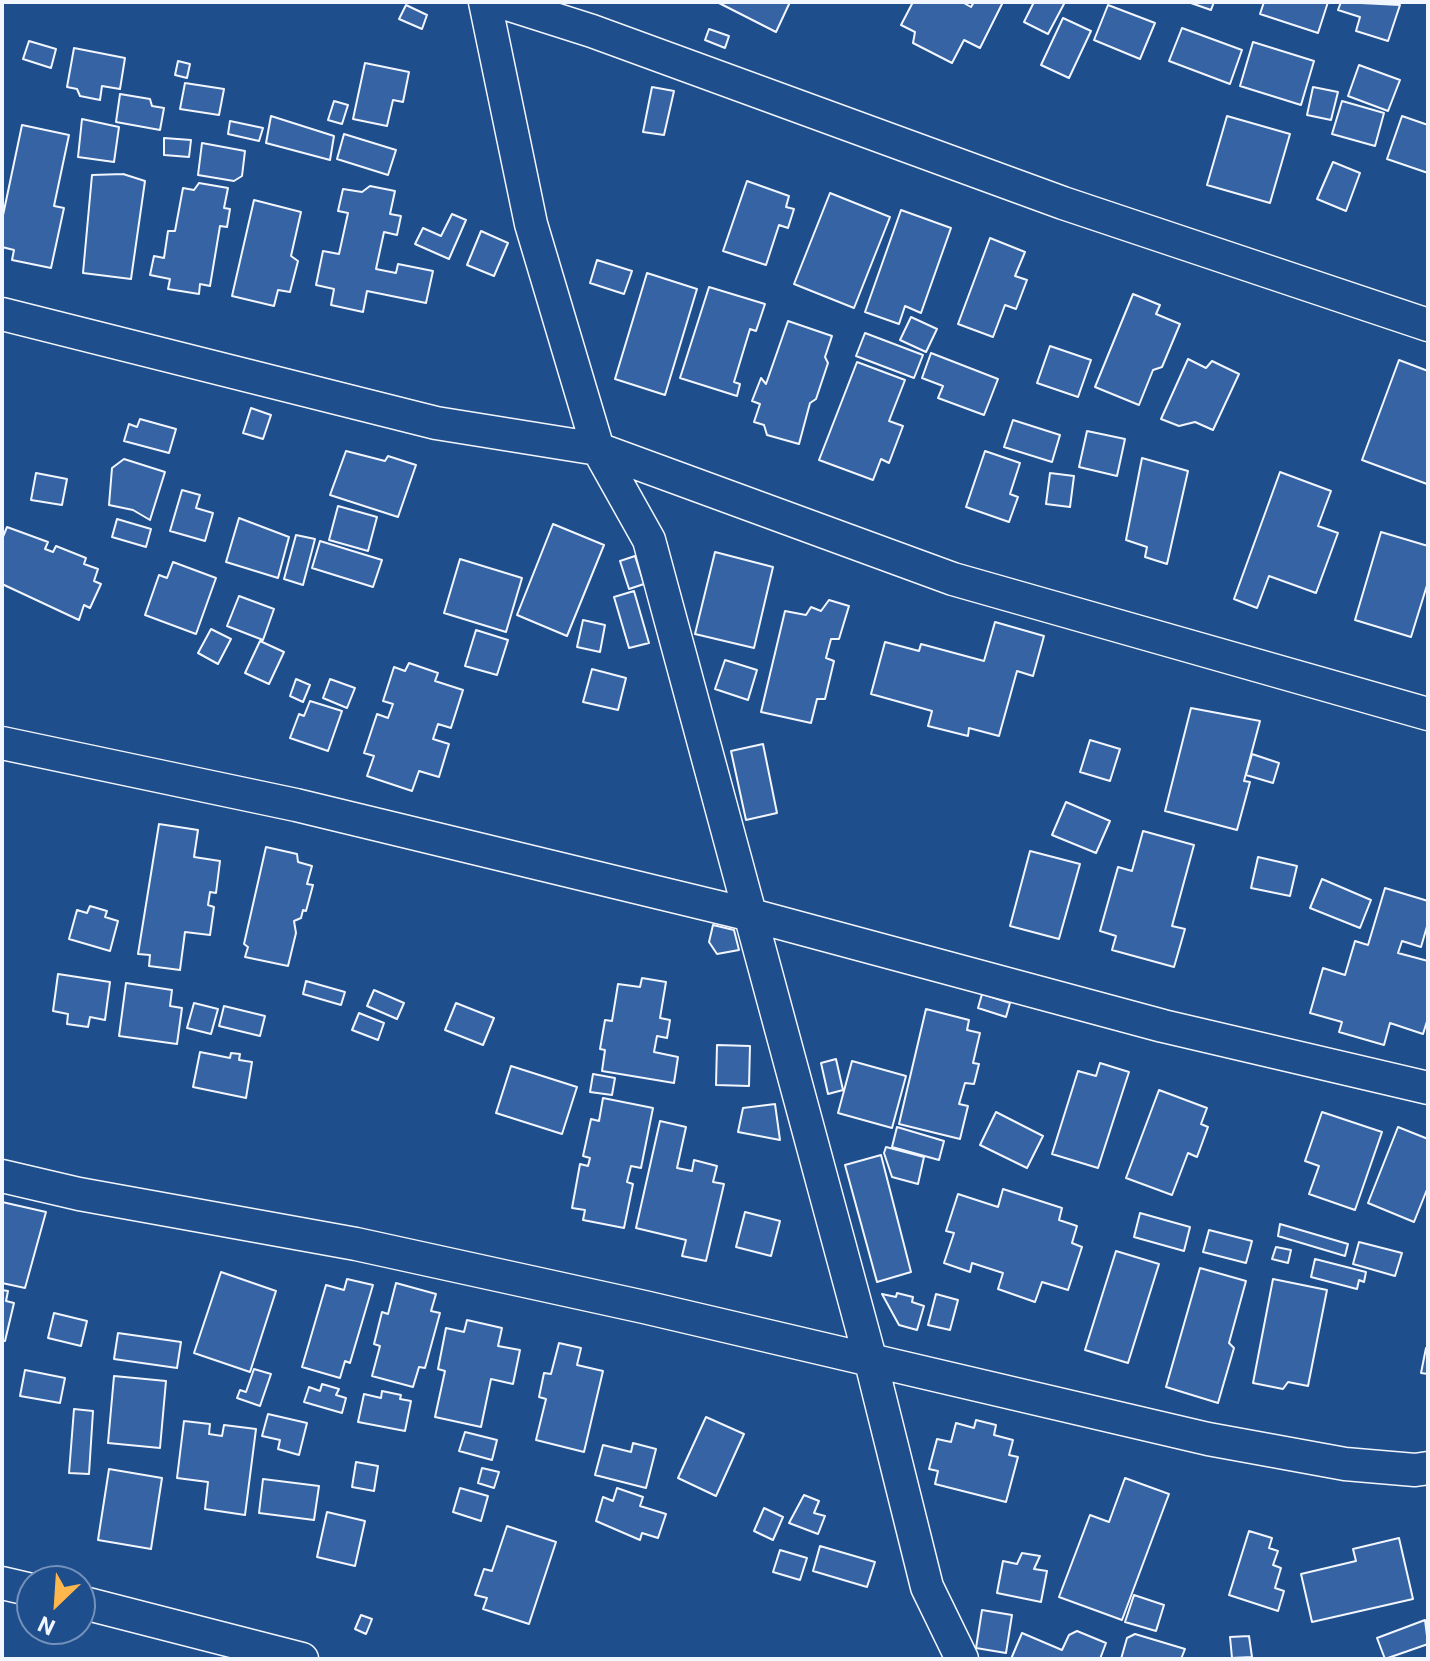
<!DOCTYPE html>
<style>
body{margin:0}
#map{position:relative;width:1430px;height:1661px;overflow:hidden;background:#1f4e8c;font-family:Roboto,sans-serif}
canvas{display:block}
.frame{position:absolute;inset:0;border:4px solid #f2f6ff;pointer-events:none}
.north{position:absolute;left:16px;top:1565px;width:80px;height:80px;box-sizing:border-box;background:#1f4e8c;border:2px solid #7391ba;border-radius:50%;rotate:205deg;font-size:22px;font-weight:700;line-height:32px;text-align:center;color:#f2f6ff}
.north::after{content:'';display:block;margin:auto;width:28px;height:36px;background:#ffb74d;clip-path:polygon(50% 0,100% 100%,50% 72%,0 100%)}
</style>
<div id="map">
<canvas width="1430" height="1661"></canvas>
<div class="frame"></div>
<div class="north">N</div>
</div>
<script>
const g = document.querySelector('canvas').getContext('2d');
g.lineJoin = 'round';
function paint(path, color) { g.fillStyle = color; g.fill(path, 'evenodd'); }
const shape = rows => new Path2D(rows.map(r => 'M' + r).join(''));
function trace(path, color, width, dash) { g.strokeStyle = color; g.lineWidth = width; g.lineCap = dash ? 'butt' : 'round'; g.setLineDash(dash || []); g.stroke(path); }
const building = shape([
 [717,2,790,2,776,32,717,2],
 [913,2,962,2,971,7,974,2,1003,2,980,48,964,40,952,63,913,43,915,32,901,25,913,2],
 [1034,2,1065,2,1048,34,1024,22,1034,2],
 [1188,2,1214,2,1211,10,1188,2],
 [1264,2,1328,2,1318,33,1260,14,1264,2],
 [1341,2,1400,5,1388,41,1356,31,1360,17,1338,10,1341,2],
 [406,5,427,15,422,29,399,19,406,5],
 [1108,5,1155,23,1140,59,1094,40,1108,5],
 [1063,18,1091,31,1069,78,1041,65,1063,18],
 [1182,28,1242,50,1230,84,1169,61,1182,28],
 [709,29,729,36,725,48,705,40,709,29],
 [29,41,56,49,51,68,23,59,29,41],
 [1253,42,1314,61,1301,105,1240,86,1253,42],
 [74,48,125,58,120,89,102,86,100,100,80,96,77,89,67,87,74,48],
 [178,61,190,64,187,78,175,75,178,61],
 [365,63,409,72,403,102,393,100,387,126,353,119,365,63],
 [1359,65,1400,80,1388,111,1348,96,1359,65],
 [185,83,224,89,219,115,180,109,185,83],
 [652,87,674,91,664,135,643,132,652,87],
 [1313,87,1338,92,1331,120,1307,115,1313,87],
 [120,94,150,99,152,106,164,108,160,130,116,122,120,94],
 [334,101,348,105,342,124,328,120,334,101],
 [1342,101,1384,113,1375,146,1332,134,1342,101],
 [271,116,334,136,330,160,266,143,271,116],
 [1227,116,1290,134,1270,203,1207,185,1227,116],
 [1402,116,1428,125,1428,173,1387,159,1402,116],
 [82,119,119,127,114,162,78,157,82,119],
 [230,121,263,128,259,141,228,134,230,121],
 [22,125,69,135,54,206,64,208,51,268,12,260,14,250,2,247,2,220,22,125],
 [344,134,396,150,388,175,337,159,344,134],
 [164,138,191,140,189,157,164,155,164,138],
 [202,143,245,151,242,176,234,181,198,175,202,143],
 [1333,162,1360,173,1346,211,1317,199,1333,162],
 [123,174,145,181,131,279,83,273,92,175,123,174],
 [747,181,789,196,786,207,794,209,788,228,779,225,766,265,723,251,747,181],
 [199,183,228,188,224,208,230,209,227,227,220,226,210,286,200,284,199,294,168,289,170,279,150,275,154,256,164,258,168,231,175,231,183,188,194,190,199,183],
 [370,186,395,191,390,214,401,216,397,235,384,232,376,269,396,273,398,264,433,271,426,303,367,291,363,312,331,305,334,289,316,285,323,251,339,254,348,213,338,211,343,189,362,192,370,186],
 [830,193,890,217,854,308,794,284,830,193],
 [254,200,301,212,291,256,298,261,290,292,278,290,274,306,232,296,254,200],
 [901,210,951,228,921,313,905,306,899,324,865,312,901,210],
 [452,214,466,220,449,259,415,244,423,228,441,236,452,214],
 [481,231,508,243,494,276,467,265,481,231],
 [990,238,1025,252,1015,276,1027,280,1016,309,1005,305,993,337,958,324,990,238],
 [597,260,632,271,624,294,590,283,597,260],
 [647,273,697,289,665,395,615,379,647,273],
 [709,287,765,304,756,331,750,329,734,382,740,384,737,396,680,378,709,287],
 [1133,294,1160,305,1156,314,1180,324,1162,367,1153,370,1139,405,1095,387,1133,294],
 [911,317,937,329,926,352,900,340,911,317],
 [788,321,832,336,825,357,828,363,816,399,810,403,799,444,767,435,764,425,754,422,760,404,752,401,761,378,766,384,788,321],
 [865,333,923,355,914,378,856,356,865,333],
 [1050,346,1091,360,1078,397,1037,383,1050,346],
 [931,353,998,379,984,415,938,398,943,386,922,378,931,353],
 [1188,359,1206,368,1212,361,1239,374,1213,430,1195,422,1179,426,1161,419,1188,359],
 [1399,360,1428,371,1427,484,1362,460,1399,360],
 [857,362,905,380,889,421,903,426,889,463,881,459,873,480,819,460,857,362],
 [251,408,271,415,263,439,243,433,251,408],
 [140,419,176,429,169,453,124,441,129,424,137,427,140,419],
 [1013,420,1060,435,1052,462,1004,447,1013,420],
 [1087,431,1125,439,1117,476,1079,467,1087,431],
 [346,451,385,461,388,456,416,465,398,517,330,495,346,451],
 [985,451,1020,463,1010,494,1018,497,1009,522,966,507,985,451],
 [1142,458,1188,471,1167,564,1145,557,1147,547,1126,540,1142,458],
 [124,459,165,472,150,520,133,510,109,505,112,468,124,459],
 [1280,472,1331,491,1318,526,1338,533,1316,593,1269,576,1257,608,1234,599,1280,472],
 [36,473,67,479,62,505,31,500,36,473],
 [1050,473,1074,476,1070,507,1046,504,1050,473],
 [182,490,200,495,196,508,213,513,205,541,170,531,182,490],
 [338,506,377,517,368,551,329,540,338,506],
 [239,518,289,537,278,578,226,562,239,518],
 [117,519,151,529,146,547,112,537,117,519],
 [553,524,604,545,567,636,517,615,553,524],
 [7,527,48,542,45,549,53,552,56,546,86,558,84,564,98,569,94,581,101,584,90,608,84,605,79,620,2,584,2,539,7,527],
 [1381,532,1428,546,1428,582,1411,637,1355,620,1381,532],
 [296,535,315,539,303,585,284,579,296,535],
 [320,541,382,560,373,587,312,568,320,541],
 [715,552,773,567,754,648,695,634,715,552],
 [635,556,644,584,629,589,620,561,635,556],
 [460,559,522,578,506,632,444,613,460,559],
 [173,562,216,578,196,634,145,615,159,575,167,578,173,562],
 [634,591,649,643,629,648,614,597,634,591],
 [239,596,274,609,263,640,227,626,239,596],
 [829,600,849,606,839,639,831,639,826,658,834,661,825,699,817,699,811,723,761,712,785,611,806,615,811,607,821,611,829,600],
 [583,620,605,625,600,652,577,647,583,620],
 [995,622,1044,636,1033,676,1017,671,999,736,969,728,968,736,928,726,932,711,871,694,885,642,919,651,921,644,984,661,995,622],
 [211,629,231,639,218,664,198,653,211,629],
 [476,630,508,640,497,675,465,666,476,630],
 [260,641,284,652,269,684,245,673,260,641],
 [725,660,757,670,748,700,715,689,725,660],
 [409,663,438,673,435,681,463,690,451,728,438,724,433,739,449,744,439,777,419,771,412,791,367,776,374,756,364,753,377,714,388,718,393,704,383,701,394,667,405,671,409,663],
 [592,669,626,678,618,710,583,702,592,669],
 [296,679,310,685,303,702,290,696,296,679],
 [330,679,355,688,347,708,323,698,330,679],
 [310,701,342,711,328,751,290,738,299,714,304,716,310,701],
 [1191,708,1260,721,1244,781,1250,782,1237,830,1165,811,1191,708],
 [1090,740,1120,749,1110,781,1080,772,1090,740],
 [763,744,777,813,746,820,731,751,763,744],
 [1252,754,1279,763,1273,783,1246,775,1252,754],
 [1066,802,1110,821,1096,853,1052,835,1066,802],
 [159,824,198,830,194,857,220,861,216,893,210,892,208,905,214,907,210,935,185,932,180,970,149,966,150,955,138,954,159,824],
 [1143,831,1194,845,1172,926,1185,929,1174,967,1112,950,1116,936,1100,931,1118,867,1132,871,1143,831],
 [266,847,297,854,298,862,312,866,307,884,313,885,306,911,303,910,301,918,294,921,296,933,288,966,245,957,248,947,244,944,266,847],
 [1030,851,1080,864,1059,939,1010,926,1030,851],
 [1258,857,1297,866,1290,896,1251,888,1258,857],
 [1322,879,1371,900,1360,928,1310,908,1322,879],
 [1385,888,1428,901,1428,923,1421,947,1402,941,1398,953,1428,961,1428,1018,1423,1034,1390,1023,1384,1045,1339,1032,1342,1022,1310,1013,1323,968,1345,975,1355,941,1368,945,1385,888],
 [90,906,107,911,105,917,118,921,110,951,69,939,77,910,87,913,90,906],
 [713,925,734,930,739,950,717,954,709,942,713,925],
 [58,974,110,982,105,1020,90,1017,88,1027,67,1024,68,1014,53,1011,58,974],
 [642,978,666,982,660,1018,670,1020,667,1038,657,1036,654,1052,678,1057,674,1083,602,1071,605,1050,600,1049,605,1020,612,1021,618,984,640,987,642,978],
 [306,981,345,992,341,1005,303,994,306,981],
 [126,983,172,990,170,1006,182,1008,177,1044,119,1036,126,983],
 [374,990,404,1003,397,1019,367,1006,374,990],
 [982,994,1010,1003,1006,1017,978,1008,982,994],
 [194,1003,218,1009,211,1034,187,1028,194,1003],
 [456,1003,494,1018,483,1045,445,1030,456,1003],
 [224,1006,265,1016,260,1036,219,1026,224,1006],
 [926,1009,969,1020,967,1030,980,1033,973,1063,979,1064,974,1084,965,1083,959,1104,968,1106,960,1139,899,1124,926,1009],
 [359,1013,384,1023,378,1040,352,1030,359,1013],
 [717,1045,750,1046,749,1086,716,1085,717,1045],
 [200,1052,230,1058,231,1053,240,1054,239,1060,252,1062,246,1098,193,1087,200,1052],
 [836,1059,843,1090,828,1094,821,1063,836,1059],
 [852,1061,906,1076,892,1128,838,1113,852,1061],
 [1100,1063,1129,1072,1098,1168,1052,1154,1078,1071,1096,1076,1100,1063],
 [511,1066,577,1087,562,1134,496,1113,511,1066],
 [593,1074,615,1078,612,1095,590,1092,593,1074],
 [1159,1090,1207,1108,1201,1124,1208,1127,1197,1157,1188,1153,1172,1195,1126,1178,1159,1090],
 [603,1098,653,1108,641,1168,631,1166,627,1182,633,1184,624,1228,583,1220,585,1210,572,1208,580,1164,588,1166,590,1158,583,1156,591,1119,599,1121,603,1098],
 [775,1104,780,1140,738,1132,743,1108,775,1104],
 [996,1112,1043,1136,1027,1168,980,1145,996,1112],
 [1322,1112,1382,1132,1355,1210,1309,1194,1319,1166,1305,1161,1322,1112],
 [660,1121,686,1127,677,1168,692,1171,694,1160,717,1166,713,1182,724,1184,706,1261,682,1256,686,1240,636,1228,660,1121],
 [897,1127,944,1141,939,1160,892,1147,897,1127],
 [1398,1127,1428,1139,1428,1187,1414,1222,1368,1203,1398,1127],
 [886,1147,924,1157,918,1184,892,1177,884,1153,886,1147],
 [881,1155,911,1272,877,1282,845,1165,881,1155],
 [1003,1189,1062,1208,1059,1220,1077,1226,1072,1243,1082,1247,1068,1290,1042,1282,1035,1302,998,1289,1003,1273,972,1263,970,1272,944,1263,954,1233,946,1231,958,1194,998,1207,1003,1189],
 [2,1202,46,1212,25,1288,2,1283,2,1202],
 [745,1212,780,1221,771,1256,736,1247,745,1212],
 [1140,1213,1190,1227,1184,1251,1134,1237,1140,1213],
 [1280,1224,1348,1244,1345,1256,1278,1236,1280,1224],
 [1209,1230,1252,1241,1246,1263,1203,1252,1209,1230],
 [1359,1242,1402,1253,1395,1276,1353,1264,1359,1242],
 [1276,1247,1291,1250,1288,1263,1272,1259,1276,1247],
 [1116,1251,1159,1264,1128,1363,1085,1350,1116,1251],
 [1315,1259,1366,1272,1364,1282,1359,1280,1357,1289,1311,1277,1315,1259],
 [1200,1268,1246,1281,1229,1343,1234,1348,1218,1403,1166,1387,1200,1268],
 [221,1272,276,1291,250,1372,194,1353,221,1272],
 [347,1279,373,1285,350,1363,345,1361,340,1378,302,1367,326,1285,344,1290,347,1279],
 [1273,1279,1327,1290,1308,1386,1288,1382,1283,1389,1253,1383,1273,1279],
 [396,1283,436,1294,431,1311,440,1313,425,1368,419,1367,413,1387,372,1376,380,1346,374,1344,382,1312,388,1314,396,1283],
 [2,1290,8,1291,6,1301,14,1303,5,1341,2,1341,2,1290],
 [897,1293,913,1297,912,1302,924,1306,917,1330,899,1325,882,1294,896,1297,897,1293],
 [936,1294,958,1300,950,1330,928,1325,936,1294],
 [54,1313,87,1321,81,1346,48,1338,54,1313],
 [467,1320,502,1328,498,1346,520,1350,513,1384,491,1379,481,1427,435,1417,445,1371,438,1369,446,1328,464,1332,467,1320],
 [118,1333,181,1342,177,1368,114,1359,118,1333],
 [559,1343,581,1348,577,1365,603,1371,584,1452,536,1440,546,1399,539,1397,544,1373,551,1374,559,1343],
 [1426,1348,1428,1348,1428,1374,1421,1373,1426,1348],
 [254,1369,271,1374,260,1406,237,1398,240,1390,246,1392,254,1369],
 [25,1370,65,1378,60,1403,20,1396,25,1370],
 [114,1376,166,1381,160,1448,108,1443,114,1376],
 [322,1384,339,1389,336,1395,346,1398,342,1413,304,1402,309,1387,320,1391,322,1384],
 [382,1391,401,1395,400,1399,411,1401,405,1431,358,1422,364,1394,381,1398,382,1391],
 [74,1409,93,1411,89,1474,69,1473,74,1409],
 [268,1414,307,1423,299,1455,278,1449,280,1440,262,1436,268,1414],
 [706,1417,744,1434,716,1496,678,1478,706,1417],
 [976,1420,996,1425,994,1435,1013,1440,1009,1455,1018,1457,1006,1502,935,1484,938,1471,929,1469,937,1439,951,1442,956,1423,974,1428,976,1420],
 [184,1421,210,1424,209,1434,222,1436,224,1425,256,1429,245,1515,205,1509,208,1482,177,1478,184,1421],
 [465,1432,497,1440,492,1460,459,1451,465,1432],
 [633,1443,656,1449,646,1488,595,1475,603,1445,631,1452,633,1443],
 [356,1462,378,1466,374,1491,352,1487,356,1462],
 [482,1468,499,1472,494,1488,478,1483,482,1468],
 [109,1469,162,1478,151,1549,98,1540,109,1469],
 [1125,1478,1169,1494,1122,1620,1059,1597,1090,1515,1109,1522,1125,1478],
 [263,1479,319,1486,314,1520,259,1513,263,1479],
 [460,1488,488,1496,481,1521,453,1512,460,1488],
 [617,1488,643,1497,640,1506,666,1514,658,1538,642,1533,640,1540,596,1521,603,1497,613,1501,617,1488],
 [804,1495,819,1501,814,1513,825,1516,818,1534,789,1523,804,1495],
 [764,1508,783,1517,773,1540,754,1531,764,1508],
 [327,1512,365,1521,355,1566,317,1557,327,1512],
 [507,1526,556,1542,529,1624,483,1609,487,1598,475,1595,484,1569,492,1571,507,1526],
 [1249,1531,1272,1538,1269,1548,1278,1551,1273,1565,1281,1568,1275,1588,1284,1591,1278,1611,1229,1595,1249,1531],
 [1399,1538,1413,1599,1312,1622,1301,1574,1356,1561,1353,1549,1399,1538],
 [820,1546,875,1562,867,1587,813,1571,820,1546],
 [780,1550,807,1558,800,1580,773,1572,780,1550],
 [1022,1553,1040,1556,1034,1569,1047,1571,1041,1602,997,1593,1003,1561,1017,1564,1022,1553],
 [1134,1595,1164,1605,1156,1631,1125,1622,1134,1595],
 [982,1610,1012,1615,1006,1653,976,1648,982,1610],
 [361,1615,372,1619,366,1634,355,1629,361,1615],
 [1425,1620,1428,1644,1385,1659,1377,1638,1425,1620],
 [1077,1631,1106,1643,1100,1659,1011,1659,1022,1633,1062,1650,1069,1635,1077,1631],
 [1135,1634,1185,1649,1181,1659,1121,1659,1127,1638,1135,1634],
 [1249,1636,1252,1657,1232,1658,1230,1637,1249,1636]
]);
const minor = shape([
 [485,2,531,224,598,449,649,540,870,1358,927,1587,962,1659],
 [501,2,592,31,1063,203,1428,325],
 [2,314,436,423,598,449,953,579,1428,714],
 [2,743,296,805,751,915,1163,1026,1428,1088],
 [2,1176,79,1194,356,1244,644,1307,1208,1439,1345,1464,1415,1470,1428,1468],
 [2,1583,32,1590],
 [80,1602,302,1659]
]);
paint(building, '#3563a3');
trace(building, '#f2f6ff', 2);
trace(minor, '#f2f6ff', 35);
trace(minor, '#1f4e8c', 32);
</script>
